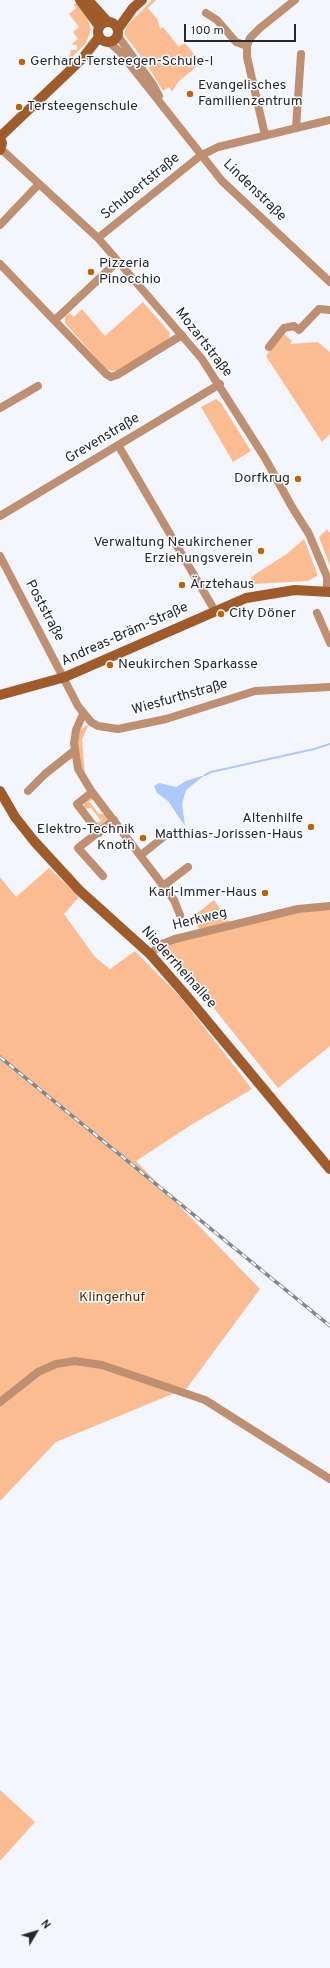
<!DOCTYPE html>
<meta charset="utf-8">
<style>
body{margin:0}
#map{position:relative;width:330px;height:1968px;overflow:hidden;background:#f3f6fc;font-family:Overpass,sans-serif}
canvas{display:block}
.north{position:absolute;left:16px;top:1912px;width:40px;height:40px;-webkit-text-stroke:3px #fff;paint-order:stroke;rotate:52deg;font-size:11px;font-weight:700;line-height:16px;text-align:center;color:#232932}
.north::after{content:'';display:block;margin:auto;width:14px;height:18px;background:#232932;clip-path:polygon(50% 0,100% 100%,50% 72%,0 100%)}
.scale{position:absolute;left:184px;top:24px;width:112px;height:18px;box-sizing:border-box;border:2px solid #232932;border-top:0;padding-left:5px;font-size:12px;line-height:14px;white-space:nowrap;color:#232932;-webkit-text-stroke:3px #fff;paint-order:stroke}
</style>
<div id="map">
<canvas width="330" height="1968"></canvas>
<div class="north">N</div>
<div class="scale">100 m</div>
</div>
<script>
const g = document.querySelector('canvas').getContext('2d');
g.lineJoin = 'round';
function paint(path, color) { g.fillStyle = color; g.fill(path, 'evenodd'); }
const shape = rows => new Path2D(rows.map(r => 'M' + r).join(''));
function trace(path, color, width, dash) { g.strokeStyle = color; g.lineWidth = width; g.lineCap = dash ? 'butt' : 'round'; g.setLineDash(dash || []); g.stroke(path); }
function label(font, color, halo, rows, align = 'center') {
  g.font = font + ' Overpass,sans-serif'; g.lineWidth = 3; g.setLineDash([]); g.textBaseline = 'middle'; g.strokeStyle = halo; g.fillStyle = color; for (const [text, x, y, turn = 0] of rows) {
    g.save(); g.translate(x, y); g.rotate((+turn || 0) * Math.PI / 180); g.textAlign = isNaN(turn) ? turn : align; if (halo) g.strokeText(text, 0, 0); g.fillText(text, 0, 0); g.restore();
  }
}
const green = shape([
 [152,0,156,0,148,8,158,20,160,29,163,27,179,47,185,43,201,63,178,82,172,92,169,87,163,91,146,63,124,34,127,26],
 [73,4,77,4,87,18,91,30,86,43,64,65,59,56,67,58,70,55,71,50,77,50,77,45,71,44,78,39,73,32,79,27,69,14,76,8],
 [143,302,170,333,169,338,167,341,116,371,107,370,65,323,65,317,69,313,74,317,82,309,105,336],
 [283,333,292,341,290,344,318,342,330,352,330,434,322,442,266,356],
 [216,399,221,403,251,451,233,462,201,407],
 [327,529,330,533,330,566,319,537],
 [304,539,317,573,317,576,308,581,253,584,251,578,254,575,288,553],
 [87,725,88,726,82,740,85,775,81,768,77,743,80,730],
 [89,797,96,799,89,801,99,814,107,814,108,820,100,826,95,823,101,821,91,808,84,809,84,802],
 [49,868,79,897,64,914,95,957,110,969,135,951,182,999,252,1089,191,1125,136,1161,260,1289,187,1388,56,1442,0,1501,0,877,16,897],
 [214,900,230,923,201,931,191,918],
 [330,909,330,1046,278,1088,163,945,298,912],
 [0,1790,35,1822,0,1861]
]);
const water = shape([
 [205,775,186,790,182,804,185,826,168,801,157,793,154,786,159,783,176,787,186,781]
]);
const stream = shape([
 [205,775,211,772,314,749,330,744]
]);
const street = shape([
 [206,13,217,20,236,42,247,46],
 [118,36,152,83,159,96],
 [109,42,120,52,222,181,330,282],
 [296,128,301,54],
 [265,135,247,57,247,46,250,38,260,28,295,0],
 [1,149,98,238,202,359,265,458,292,507,309,534,327,577,327,592],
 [0,225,38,185],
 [98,238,200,156,218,147,330,120],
 [0,264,106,374,111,377,117,375,182,335],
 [55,320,118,261],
 [269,347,284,328,294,326,299,330,319,309,330,310],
 [0,408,38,386],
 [118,445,215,611],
 [0,516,220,384],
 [0,556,78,706,91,722,98,726,118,729,166,719,255,691,330,687],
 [317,613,330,643],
 [83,714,76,730,74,743,78,769,92,792,174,900,180,915],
 [28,791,45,774,74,751],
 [92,792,77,804,99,833],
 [141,855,166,835],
 [103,876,78,848,114,820],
 [163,886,188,867],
 [150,954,162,944,175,939,298,909,330,906],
 [0,1402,38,1372,56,1364,75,1361,102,1365,205,1400,330,1479]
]);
const secondary = shape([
 [80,0,99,26],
 [88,0,107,21],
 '98 32a10 10 0 1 1 20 0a10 10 0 1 1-20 0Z',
 [118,29,133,8,142,0],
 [0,137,82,59,99,37],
 [0,139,2,143,0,150],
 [0,695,65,677,246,598,295,590,330,592],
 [0,791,15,817,34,841,79,890,150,954,184,993,330,1169]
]);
const rail = shape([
 [0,1057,330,1326]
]);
const markers = [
 [22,62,4,"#be630d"],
 [190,94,4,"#be630d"],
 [19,107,4,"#be630d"],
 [91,272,4,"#be630d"],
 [298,479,4,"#be630d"],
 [261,551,4,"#be630d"],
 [182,585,4,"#be630d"],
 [221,614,4,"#be630d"],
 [110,665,4,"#be630d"],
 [311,827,4,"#be630d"],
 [143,838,4,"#be630d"],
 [265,893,4,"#be630d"]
];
const poiNames = [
 ["Gerhard-Tersteegen-Schule-I",30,62],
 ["Evangelisches",198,86],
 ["Familienzentrum",198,102],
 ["Tersteegenschule",27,107],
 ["Pizzeria",99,264],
 ["Pinocchio",99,280],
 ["Dorfkrug",290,479,"right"],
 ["Verwaltung Neukirchener",253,543,"right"],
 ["Erziehungsverein",253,559,"right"],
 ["Ärztehaus",190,585],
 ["City Döner",229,614],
 ["Neukirchen Sparkasse",118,665],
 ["Altenhilfe",303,819,"right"],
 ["Matthias-Jorissen-Haus",303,835,"right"],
 ["Elektro-Technik",135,830,"right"],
 ["Knoth",135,846,"right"],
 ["Karl-Immer-Haus",257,893,"right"]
];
const streetNames = [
 ["Schubertstraße",141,187,-39],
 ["Lindenstraße",254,191,44],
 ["Mozartstraße",203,343,52],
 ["Grevenstraße",103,439,-31],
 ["Poststraße",44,611,62],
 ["Andreas-Bräm-Straße",125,635,-24],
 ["Wiesfurthstraße",180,698,-16],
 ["Herkweg",200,920,-14],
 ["Niederrheinallee",178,968,48]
];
const parkNames = [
 ["Klingerhuf",112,1298]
];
paint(green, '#fcbc92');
paint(water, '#acc9fc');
trace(stream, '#acc9fc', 2);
trace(street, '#be8f70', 8);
trace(secondary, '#9f5c2a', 10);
trace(rail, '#81868d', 3.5);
trace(rail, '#fff', 2, [6]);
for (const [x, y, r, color] of markers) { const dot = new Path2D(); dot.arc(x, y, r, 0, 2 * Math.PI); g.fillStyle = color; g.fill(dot); trace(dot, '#fff', 1.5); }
label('14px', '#232932', '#fff', poiNames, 'left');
label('14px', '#232932', '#fff', streetNames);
label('14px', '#532905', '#fff', parkNames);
</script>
